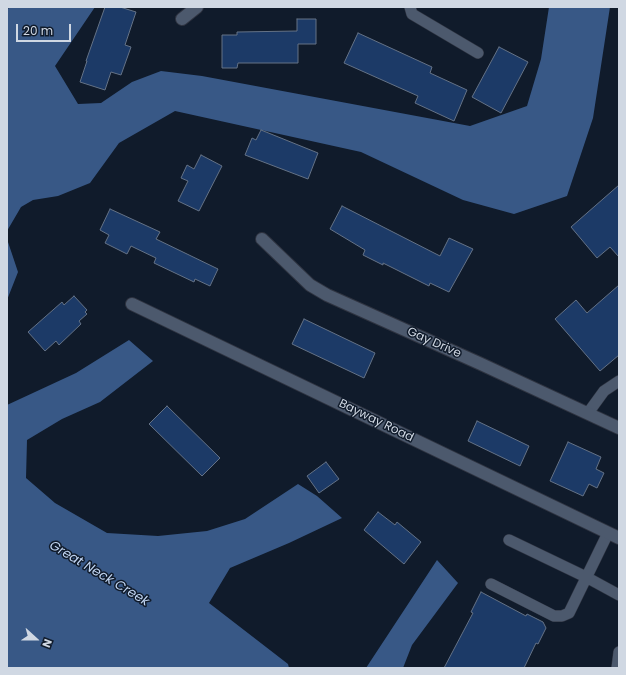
<!DOCTYPE html>
<style>
body{margin:0}
#map{position:relative;width:626px;height:675px;overflow:hidden;background:#101b2b;font-family:Poppins,sans-serif}
canvas{display:block}
.frame{position:absolute;inset:0;border:8px solid #d0d8e3;pointer-events:none}
.north{position:absolute;left:16px;top:619px;width:40px;height:40px;-webkit-text-stroke:3px #101b2b;paint-order:stroke;rotate:111deg;font-size:11px;font-weight:700;line-height:16px;text-align:center;color:#d0d8e3}
.north::after{content:'';display:block;margin:auto;width:14px;height:18px;background:#d0d8e3;clip-path:polygon(50% 0,100% 100%,50% 72%,0 100%)}
.scale{position:absolute;left:16px;top:24px;width:55px;height:18px;box-sizing:border-box;border:2px solid #d0d8e3;border-top:0;padding-left:5px;font-size:12px;line-height:14px;white-space:nowrap;color:#d0d8e3;-webkit-text-stroke:3px #101b2b;paint-order:stroke}
</style>
<div id="map">
<canvas width="626" height="675"></canvas>
<div class="frame"></div>
<div class="north">N</div>
<div class="scale">20 m</div>
</div>
<script>
const g = document.querySelector('canvas').getContext('2d');
g.lineJoin = 'round';
function paint(path, color) { g.fillStyle = color; g.fill(path, 'evenodd'); }
const shape = rows => new Path2D(rows.map(r => 'M' + r).join(''));
function trace(path, color, width, dash) { g.strokeStyle = color; g.lineWidth = width; g.lineCap = dash ? 'butt' : 'round'; g.setLineDash(dash || []); g.stroke(path); }
function label(font, color, halo, rows, align = 'center') {
  g.font = font + ' Poppins,sans-serif'; g.lineWidth = 3; g.setLineDash([]); g.textBaseline = 'middle'; g.strokeStyle = halo; g.fillStyle = color; for (const [text, x, y, turn = 0] of rows) {
    g.save(); g.translate(x, y); g.rotate((+turn || 0) * Math.PI / 180); g.textAlign = isNaN(turn) ? turn : align; if (halo) g.strokeText(text, 0, 0); g.fillText(text, 0, 0); g.restore();
  }
}
const water = shape([
 [9,7,95,7,55,66,78,104,101,103,132,82,161,71,202,76,470,126,527,106,541,59,549,7,610,7,593,118,567,196,514,214,463,200,361,152,175,111,119,143,90,183,58,196,33,200,21,207,7,231,7,11],
 [7,239,18,272,7,300],
 [129,340,153,361,100,402,62,419,27,440,26,478,55,503,107,533,158,536,207,531,245,519,298,484,317,496,342,518,289,543,230,568,209,603,288,664,289,668,20,668,12,667,7,668,7,405,76,373],
 [437,560,458,583,412,645,403,668,366,668]
]);
const building = shape([
 [105,7,120,7,136,12,125,45,131,47,121,75,111,72,105,90,80,82,87,61,86,61,105,7],
 [297,19,316,19,316,44,298,44,298,63,238,63,237,68,222,68,222,35,237,35,237,32,297,31,297,19],
 [358,33,432,67,430,73,467,90,454,121,415,103,418,96,344,63,358,33],
 [499,47,528,62,501,113,472,97,499,47],
 [261,130,318,153,308,179,245,155,252,138,256,140,261,130],
 [201,155,222,166,199,211,178,201,188,181,181,178,187,165,194,169,201,155],
 [619,185,619,257,610,247,597,258,571,227,619,185],
 [342,206,440,256,449,238,473,249,449,292,430,283,429,286,383,263,383,265,363,255,365,250,330,229,342,206],
 [110,209,160,232,156,239,218,269,210,286,195,279,194,282,154,263,156,258,131,246,127,254,105,243,109,235,100,230,110,209],
 [619,285,619,355,600,371,555,319,576,300,587,313,619,285],
 [74,296,87,310,85,312,87,314,79,321,81,324,59,345,56,341,45,351,28,332,62,302,64,305,74,296],
 [304,319,375,353,364,378,292,344,304,319],
 [167,406,220,458,202,476,149,424,167,406],
 [477,421,529,446,520,466,468,441,477,421],
 [568,442,601,457,596,469,604,473,597,488,589,484,583,496,550,481,568,442],
 [326,462,339,479,319,493,307,476,326,462],
 [378,512,395,525,397,522,421,542,404,564,364,530,378,512],
 [481,592,526,616,527,614,543,622,546,628,538,644,536,643,524,668,444,668,473,613,471,612,481,592]
]);
const lane = shape([
 [410,7,412,14,478,53],
 [588,413,604,391,619,381],
 [509,540,586,577,619,595],
 [491,584,554,616,562,616,569,613,608,533],
 [617,668,619,652]
]);
const street = shape([
 [182,19,197,7],
 [262,239,310,285,327,295,481,364,619,428],
 [132,304,619,538]
]);
const streetNames = [
 ["Gay Drive",434,343,24],
 ["Bayway Road",376,421,26]
];
const waterNames = [
 ["Great Neck Creek",99,574,31]
];
paint(water, '#385886');
paint(building, '#1c3a67');
trace(building, '#647286', 1);
trace(lane, '#2f3441', 12);
trace(street, '#2f3441', 14);
trace(lane, '#4c596d', 11);
trace(street, '#4c596d', 12);
label('12px', '#d0d8e3', '#101b2b', streetNames);
label('italic 13px', '#c1d5f2', '#101b2b', waterNames);
</script>
